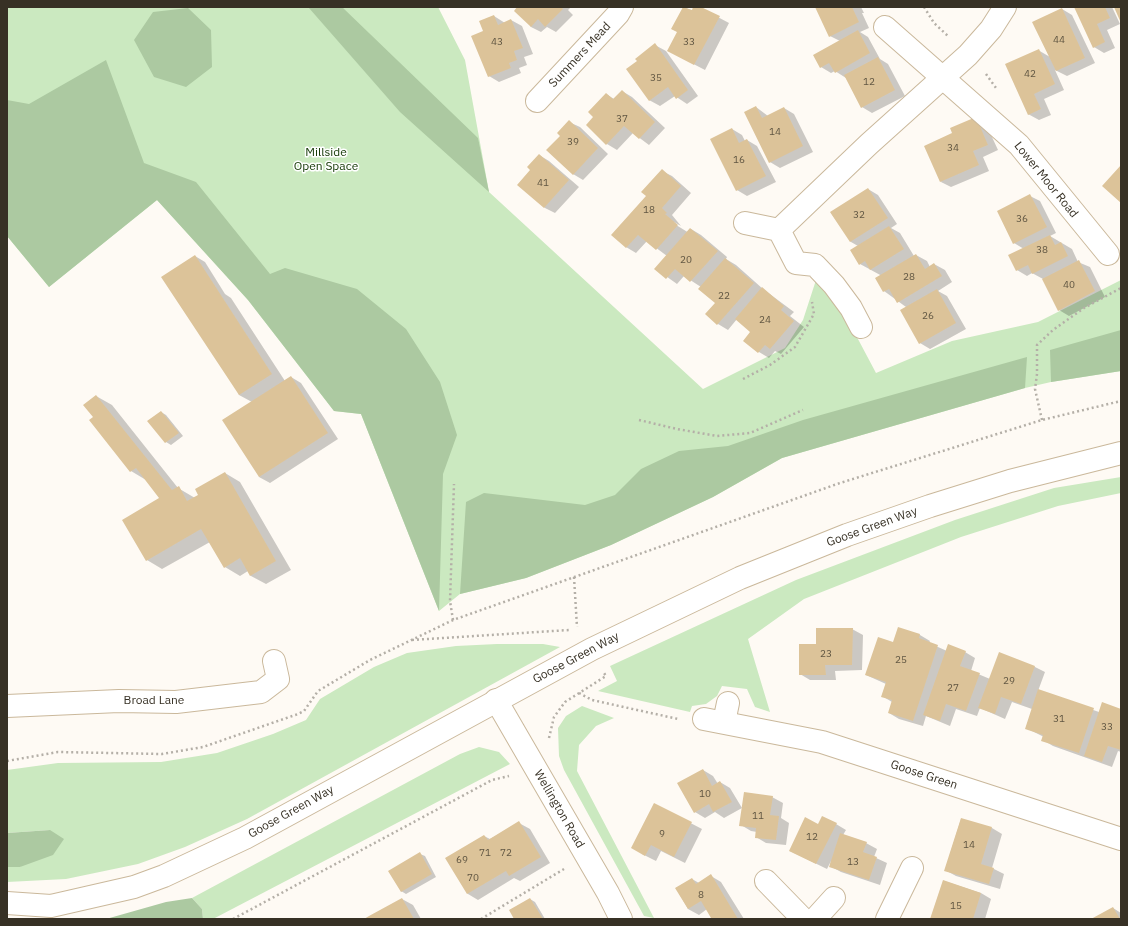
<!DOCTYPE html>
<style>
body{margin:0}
#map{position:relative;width:1128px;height:926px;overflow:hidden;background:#fefaf4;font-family:"IBM Plex Sans",sans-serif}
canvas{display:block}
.frame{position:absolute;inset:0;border:8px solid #373125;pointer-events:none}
</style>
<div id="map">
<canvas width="1128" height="926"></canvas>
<div class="frame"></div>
</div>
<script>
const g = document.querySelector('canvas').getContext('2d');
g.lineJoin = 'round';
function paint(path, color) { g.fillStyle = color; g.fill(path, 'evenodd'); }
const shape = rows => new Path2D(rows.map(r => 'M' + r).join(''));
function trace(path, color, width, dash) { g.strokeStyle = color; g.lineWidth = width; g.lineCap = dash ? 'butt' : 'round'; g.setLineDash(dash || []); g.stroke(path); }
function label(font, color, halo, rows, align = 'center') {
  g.font = font + ' "IBM Plex Sans",sans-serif'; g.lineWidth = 3; g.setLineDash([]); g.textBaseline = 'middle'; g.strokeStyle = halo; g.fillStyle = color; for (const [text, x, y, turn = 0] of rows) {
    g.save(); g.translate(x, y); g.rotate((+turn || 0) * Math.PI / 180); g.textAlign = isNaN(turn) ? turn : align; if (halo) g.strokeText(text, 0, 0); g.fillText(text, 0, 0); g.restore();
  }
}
const green = shape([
 [7,7,438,7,465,60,489,192,703,389,785,348,803,320,817,277,841,307,876,373,952,341,1038,322,1121,280,1121,371,1051,382,1025,388,782,458,713,497,611,545,526,578,460,594,439,611,361,414,334,411,248,300,157,200,49,287,7,236],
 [1121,477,1121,493,1058,506,961,537,804,599,748,639,770,712,755,707,747,689,722,686,717,696,706,704,692,706,690,712,598,691,617,681,610,666,796,580,955,520,1054,488],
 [497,644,543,644,560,647,247,819,185,847,138,864,66,879,7,882,7,867,20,867,50,830,7,833,7,770,58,763,161,762,217,753,273,734,306,720,320,699,374,667,407,653,456,646],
 [582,706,614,718,596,726,579,745,577,771,654,918,644,916,564,770,559,756,558,728,566,716],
 [479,747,499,752,510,764,213,919,203,919,202,909,192,898,460,754]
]);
const forest = shape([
 [310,7,342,7,478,138,489,192,400,112,309,8],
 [188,8,211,30,212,67,186,87,154,77,134,40,153,12],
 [106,60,144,163,196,182,270,274,285,268,357,289,406,329,440,382,457,435,443,474,439,611,361,414,334,411,248,300,157,200,49,287,7,236,7,100,29,104],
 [1121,330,1121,371,1051,382,1050,350],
 [1027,357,1025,388,782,458,713,497,611,545,526,578,460,594,466,502,484,493,585,505,615,495,641,469,679,451,728,446,803,420],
 [50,830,64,839,53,855,20,867,7,867,7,833],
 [192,898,202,909,203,919,106,919,166,902]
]);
const shadow = shape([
 [519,7,571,7,568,10,573,15,556,32,547,27,541,32,531,27],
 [684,7,693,11,694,7,699,7,729,23,705,70,678,56,678,32,672,29],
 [816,7,861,7,864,13,862,13,869,28,860,32,868,37,880,59,888,64,905,96,872,113,862,107,846,78,835,71,831,73,821,67,840,41,830,36],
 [1075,7,1112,7,1120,24,1107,30,1115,48,1104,53,1094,47],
 [1062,9,1072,15,1095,63,1067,76,1055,70,1064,90,1044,99,1051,115,1039,120,1028,114,1038,50,1050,57],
 [494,16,505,23,511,20,522,26,533,54,524,57,527,65,519,68,521,73,499,82,489,76,485,32],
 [655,45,666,51,698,96,687,104,675,96,660,106,649,100,638,62],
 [622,91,632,97,665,128,649,145,633,133,617,150,607,144,594,117,606,94,614,99],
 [756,107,768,116,784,108,794,114,813,152,780,168,770,162],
 [976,118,986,124,998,150,983,157,989,171,951,187,941,182,953,134],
 [569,122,580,127,608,154,583,180,573,174,562,136],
 [732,129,742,135,745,141,747,140,757,146,776,182,747,196,737,190],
 [539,155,549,161,579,187,555,213,545,208,519,185,532,170],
 [662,171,672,176,691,193,672,215,681,226,674,222,673,223,689,233,691,229,701,235,727,257,726,259,736,265,763,289,794,312,790,316,804,327,781,354,775,351,769,358,759,352,745,341,752,332,737,319,728,330,718,324,716,303,701,287,684,276,677,284,656,269,667,256,647,241,636,253,626,247,647,196],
 [868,189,878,195,897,224,891,228,900,233,914,256,916,255,927,261,930,267,934,264,945,270,952,282,938,291,947,296,966,329,930,349,920,343,906,307,884,291,882,276,860,264,858,246,851,242,831,213],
 [1030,196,1040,201,1056,233,1050,236,1072,249,1078,262,1090,267,1105,297,1069,316,1059,310,1043,279,1032,273,1027,276,1017,270,1024,249,1014,243],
 [195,256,205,262,225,294,231,298,285,381,291,377,301,383,338,439,270,483,259,477,252,402,239,395],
 [96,396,112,405,178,488,195,498,225,473,240,482,291,570,266,584,251,576,248,571,240,576,225,567,210,542,162,569,147,560,161,498,146,480,131,471,94,417],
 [161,412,166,415,183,436,171,445,166,442],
 [899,628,920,635,930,641,929,643,947,651,965,652,975,658,971,671,990,679,999,654,1035,667,1045,672,1038,691,1099,712,1121,710,1121,752,1118,751,1112,767,1053,746,1043,740,1044,737,1026,728,1032,709,1012,702,1005,719,980,708,977,716,956,709,950,726,926,716,923,726,899,719,889,713,892,702,882,696,886,684,866,675,894,643],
 [852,629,863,635,862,670,835,671,836,680,810,680,800,674],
 [703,770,713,776,718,784,720,782,730,788,742,808,724,818,715,812,705,818,695,812],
 [772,797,783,803,781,818,789,823,786,845,766,843,756,837,757,832,751,831,741,825],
 [654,804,702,829,685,863,661,851,656,861,642,854],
 [961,819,992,828,1002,834,992,868,1004,874,1000,889,956,876,945,870],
 [519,823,530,829,550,863,520,881,514,878,478,900,468,894,447,858,484,836,490,839],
 [836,824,846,830,843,835,866,843,877,849,874,857,887,863,880,885,841,872,830,866,831,861,827,869,790,851,819,825],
 [420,854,425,856,436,877,406,894,401,891],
 [711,876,721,882,744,919,711,919,712,918,707,909,699,915,688,909,676,888,692,879,699,883],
 [944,881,981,893,991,899,985,919,931,919],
 [402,899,413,905,421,919,366,919],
 [530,899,535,902,545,919,515,919,510,910],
 [1113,908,1121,913,1121,919,1093,919]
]);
const building = shape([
 [517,7,561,7,563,9,545,27,538,19,531,27,514,11],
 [683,7,692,10,693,7,701,7,720,16,694,65,667,51,677,32,671,29],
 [815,7,852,7,859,22,829,37],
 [1074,7,1105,7,1110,18,1097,24,1105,42,1093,48],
 [1114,7,1121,7,1121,23],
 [1062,8,1085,58,1056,71,1032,22],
 [494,15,498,25,511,19,523,48,514,51,517,60,509,63,511,68,488,77,471,36,483,31,479,21],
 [858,30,870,53,835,73,829,63,820,68,813,55],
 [655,43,688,90,676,99,668,87,649,101,626,69,637,61,635,59],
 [1039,49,1055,84,1034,94,1041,109,1028,115,1005,64],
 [878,57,895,90,861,108,844,75],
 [622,90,655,122,639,139,624,126,606,145,586,125,593,117,588,112,606,93,613,99],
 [756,106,762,118,784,107,803,146,769,163,744,112],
 [976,117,988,145,973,151,979,165,940,182,924,146,952,133,950,128],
 [569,120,598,148,573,175,546,150,560,136,557,133],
 [732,128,739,143,747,139,766,176,736,191,710,139],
 [539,154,569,180,544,208,517,185,530,170,527,167],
 [1121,165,1121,203,1102,186],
 [662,169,681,186,662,208,667,213,665,214,678,225,656,250,638,235,626,248,611,235,646,196,641,192],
 [868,188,888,218,850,242,830,212],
 [1030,194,1047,227,1013,244,997,211],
 [889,226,904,249,870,270,865,261,859,265,850,250],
 [690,228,718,251,690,282,675,269,666,279,654,269],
 [1050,235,1055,245,1061,242,1068,256,1032,274,1028,265,1016,271,1008,255],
 [916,254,925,269,934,263,942,276,897,303,889,289,883,292,875,278],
 [195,255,272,374,239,395,161,277],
 [725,258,754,283,717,325,705,314,715,303,698,289],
 [1079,260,1095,291,1058,311,1042,279],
 [762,287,784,306,781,310,794,321,770,349,765,345,758,353,743,341,750,332,735,319],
 [937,289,956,323,919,344,900,310],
 [291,376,328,433,259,477,222,420],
 [96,395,172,490,179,486,187,501,198,495,195,489,225,472,276,561,250,576,240,558,224,568,201,529,146,561,122,520,159,498,136,468,130,472,89,420,93,417,83,405],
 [161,411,179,433,165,443,147,421],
 [898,627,920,634,919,638,938,645,913,721,888,713,892,700,881,697,886,682,865,675,878,637,893,642],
 [816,628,853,628,852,665,825,665,826,675,799,675,799,644,816,644],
 [948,644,966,651,960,666,980,673,966,711,946,704,940,721,923,715],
 [999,652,1035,666,1021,704,1001,697,995,714,978,708],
 [1038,689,1094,708,1079,753,1041,741,1043,735,1025,729],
 [1102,702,1121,709,1121,750,1108,746,1102,762,1084,756],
 [703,769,712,786,720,781,732,802,713,812,709,804,694,813,677,783],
 [744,792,773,796,770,815,779,816,776,840,755,838,756,828,739,826],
 [654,803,692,822,674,857,651,845,645,856,631,848],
 [822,816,837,823,816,864,789,851,805,817,818,824],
 [961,818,992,827,981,864,994,868,989,884,944,871],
 [519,821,541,857,509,876,506,871,467,894,445,858,484,835,488,840],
 [840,833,867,842,863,852,877,857,869,880,829,867],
 [420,852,432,874,401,892,388,871],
 [711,874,738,919,709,919,711,918,701,901,688,909,675,888,692,878,696,884],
 [943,880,981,893,973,919,930,919],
 [402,898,414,919,364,919,369,916],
 [530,898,543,919,514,919,509,910],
 [1113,907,1120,919,1091,919]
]);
const path = shape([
 [924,7,934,23,949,37],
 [986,74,996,88],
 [743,379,770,365,795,347,814,314,812,302],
 [639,420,677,429,717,436,750,433,803,410],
 [1042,420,1035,389,1037,374,1037,345,1053,330,1084,308,1121,288],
 [574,577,577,627],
 [453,620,450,601,454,484],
 [412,640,569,630],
 [579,693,592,700,678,719],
 [549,738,554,717,565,702,606,676,604,673],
 [7,761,58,752,162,754,203,747,298,714,304,711,318,691,370,660,453,620,840,483,1042,420,1121,401],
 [233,919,492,780,509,776],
 [481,919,564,869]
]);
const minor = shape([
 [885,27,1019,145,1108,254],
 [537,101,618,14,622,7],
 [745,223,779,230,796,263,815,265,834,285,851,308,861,327],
 [779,230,869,144,968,55,991,29,1005,7],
 [496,700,608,893,621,919],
 [7,706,119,701,176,702,261,692,278,679,274,661],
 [704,719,822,742,1121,839],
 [724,722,728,703],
 [766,881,803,919],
 [815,919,834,898],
 [887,919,912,868]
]);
const major = shape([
 [7,903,51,906,134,887,164,876,245,838,592,649,740,578,847,535,930,506,1010,481,1121,453]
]);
const numberNames = [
 ["44",1059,40],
 ["43",497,42],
 ["33",689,42],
 ["42",1030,74],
 ["35",656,78],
 ["12",869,82],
 ["37",622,119],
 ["14",775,132],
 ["39",573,142],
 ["34",953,148],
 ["16",739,160],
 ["41",543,183],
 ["18",649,210],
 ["32",859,215],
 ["36",1022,219],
 ["38",1042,250],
 ["20",686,260],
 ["28",909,277],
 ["40",1069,285],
 ["22",724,296],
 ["26",928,316],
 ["24",765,320],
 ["23",826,654],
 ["25",901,660],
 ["29",1009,681],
 ["27",953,688],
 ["31",1059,719],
 ["33",1107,727],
 ["10",705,794],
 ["11",758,816],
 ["9",662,834],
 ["12",812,837],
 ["14",969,845],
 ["71",485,853],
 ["72",506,853],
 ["69",462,860],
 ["13",853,862],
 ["70",473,878],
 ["8",701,895],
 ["15",956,906]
];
const streetNames = [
 ["Summers Mead",580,55,-47],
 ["Lower Moor Road",1046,180,51],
 ["Goose Green Way",872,527,-20],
 ["Goose Green Way",576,658,-28],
 ["Broad Lane",154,701],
 ["Goose Green",924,775,18],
 ["Wellington Road",559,809,60],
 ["Goose Green Way",291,812,-29]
];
const parkNames = [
 ["Millside",326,153],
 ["Open Space",326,167]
];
paint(green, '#cbe9c0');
paint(forest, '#acc9a1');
paint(shadow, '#0003');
paint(building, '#dcc399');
trace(minor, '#cab89b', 24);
trace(major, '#cab89b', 24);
trace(path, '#b4afa7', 2.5, [2, 3]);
trace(minor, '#fff', 22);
trace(major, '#fff', 22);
label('10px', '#605642', null, numberNames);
label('12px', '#373125', '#fff', streetNames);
label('12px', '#103500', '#fff', parkNames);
</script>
